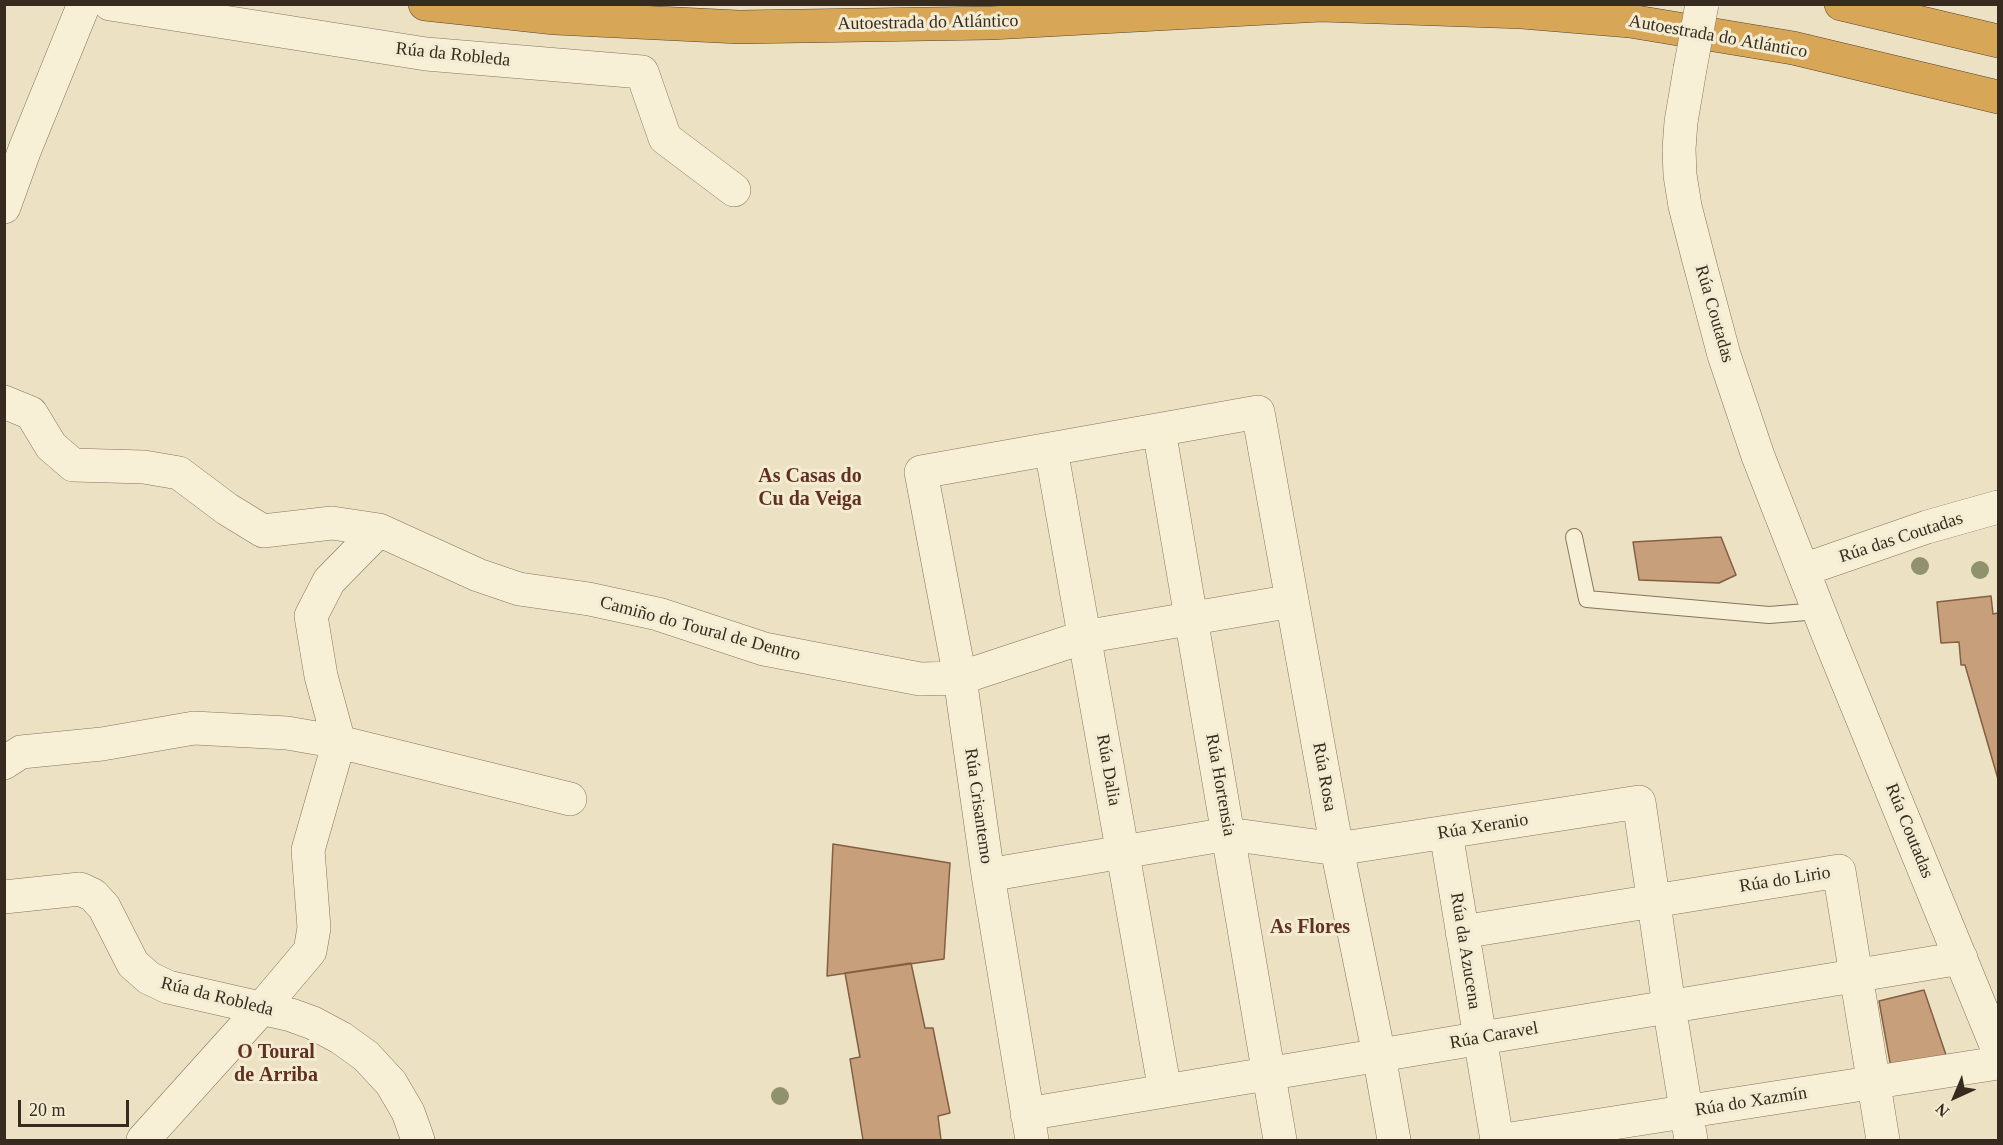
<!DOCTYPE html>
<meta charset="utf-8">
<style>
body{margin:0}
#map{position:relative;width:2003px;height:1145px;overflow:hidden;background:#ece2c3;font-family:"Times New Roman",serif}
canvas{display:block}
.frame{position:absolute;inset:0;border:6px solid #362b1e;pointer-events:none}
.north{position:absolute;left:1925px;top:1067px;width:60px;height:60px;-webkit-text-stroke:4px #f4ecd2;paint-order:stroke;rotate:224deg;font-size:16px;font-weight:700;line-height:24px;text-align:center;color:#362b1e}
.north::after{content:'';display:block;margin:auto;width:21px;height:27px;background:#362b1e;clip-path:polygon(50% 0,100% 100%,50% 72%,0 100%)}
.scale{position:absolute;left:18px;top:1100px;width:111px;height:27px;box-sizing:border-box;border:3px solid #362b1e;border-top:0;padding-left:8px;font-size:18px;line-height:21px;white-space:nowrap;color:#362b1e;-webkit-text-stroke:4px #f4ecd2;paint-order:stroke}
</style>
<div id="map">
<canvas width="2003" height="1145"></canvas>
<div class="frame"></div>
<div class="north">N</div>
<div class="scale">20 m</div>
</div>
<script>
const g = document.querySelector('canvas').getContext('2d');
g.lineJoin = 'round';
function paint(path, color) { g.fillStyle = color; g.fill(path, 'evenodd'); }
const shape = rows => new Path2D(rows.map(r => 'M' + r).join(''));
function trace(path, color, width, dash) { g.strokeStyle = color; g.lineWidth = width; g.lineCap = dash ? 'butt' : 'round'; g.setLineDash(dash || []); g.stroke(path); }
function label(font, color, halo, rows, align = 'center') {
  g.font = font + ' "Times New Roman",serif'; g.lineWidth = 6; g.setLineDash([]); g.textBaseline = 'middle'; g.strokeStyle = halo; g.fillStyle = color; for (const [text, x, y, turn = 0] of rows) {
    g.save(); g.translate(x, y); g.rotate((+turn || 0) * Math.PI / 180); g.textAlign = isNaN(turn) ? turn : align; if (halo) g.strokeText(text, 0, 0); g.fillText(text, 0, 0); g.restore();
  }
}
const building = shape([
 [1721,537,1736,575,1719,583,1639,580,1633,542,1721,537],
 [1991,596,1993,614,1998,613,1998,779,1965,665,1961,665,1959,642,1941,643,1937,602,1991,596],
 [833,844,950,863,944,959,827,976,833,844],
 [911,963,925,1028,933,1028,950,1113,938,1116,941,1140,863,1140,850,1059,860,1057,845,973,911,963],
 [1924,990,1946,1055,1891,1068,1879,1001,1924,990]
]);
const lane = shape([
 [1574,537,1587,599,1769,615,1819,611]
]);
const street = shape([
 [110,4,426,54,642,72,665,138,734,190],
 [1690,69,1681,122,1679,149,1680,175,1685,206,1698,257,1724,355,1758,456,1831,642,1998,1050],
 [4,207,25,149,84,4],
 [4,402,31,413,51,446,73,465,144,467,179,473,227,509,263,531,332,523,379,530,478,575,519,589,589,599,658,614,764,649,920,679,960,678,1084,637,1292,601],
 [1159,430,1280,1140],
 [1051,449,1165,1091],
 [1803,570,1927,527,1998,507],
 [4,763,21,752,102,744,194,728,287,733,339,742,570,799],
 [1446,833,1497,1140],
 [988,875,1228,834,1337,849,1639,802,1669,1006,1691,1140],
 [4,897,80,889,93,895,104,907,133,964,149,978,168,987,291,1015,313,1023,341,1038,366,1056,391,1083,408,1112,418,1140],
 [1462,932,1839,871,1883,1140],
 [1027,1114,1961,958],
 [143,1140,261,1009,310,951,314,928,308,850,339,742,321,676,311,616,329,581,379,530],
 [1032,1140,988,875,960,678,921,472,1258,412,1337,849,1379,1055,1394,1140],
 [1504,1140,1998,1063]
]);
const highway = shape([
 [425,4,555,18,739,27,991,23,1321,5,1522,12,1630,21,1793,48,1998,97],
 [1841,4,1998,41]
]);
const streetBridge = shape([
 [1690,69,1702,4]
]);
const trees = [
 [1920,566],
 [1980,570],
 [780,1096]
];
const streetNames = [
 ["Autoestrada do Atlántico",928,23,-1],
 ["Autoestrada do Atlántico",1718,37,10],
 ["Rúa da Robleda",453,55,6],
 ["Rúa Coutadas",1714,314,74],
 ["Rúa das Coutadas",1901,538,-18],
 ["Camiño do Toural de Dentro",700,629,15],
 ["Rúa Dalia",1108,770,80],
 ["Rúa Rosa",1324,777,80],
 ["Rúa Hortensia",1220,785,80],
 ["Rúa Crisantemo",978,806,82],
 ["Rúa Xeranio",1483,827,-9],
 ["Rúa Coutadas",1909,831,68],
 ["Rúa do Lirio",1785,880,-9],
 ["Rúa da Azucena",1465,951,81],
 ["Rúa da Robleda",217,997,14],
 ["Rúa Caravel",1494,1036,-10],
 ["Rúa do Xazmín",1751,1102,-9]
];
const neighbourhoodNames = [
 ["As Casas do",810,477],
 ["Cu da Veiga",810,500],
 ["As Flores",1310,928],
 ["O Toural",276,1053],
 ["de Arriba",276,1076]
];
paint(building, '#c89f7b');
trace(building, '#835f42', 1.5);
trace(lane, '#85745b', 18);
trace(street, '#85745b', 34);
trace(highway, '#53422f', 34);
trace(lane, '#f7efd6', 16);
trace(street, '#f7efd6', 33);
trace(highway, '#d8a657', 33);
trace(streetBridge, '#85745b', 34, []);
trace(streetBridge, '#f7efd6', 33);
g.fillStyle = '#90926d';
for (const [x, y] of trees) { g.beginPath(); g.arc(x, y, 9, 0, 2 * Math.PI); g.fill(); }
label('18px', '#362b1e', '#f4ecd2', streetNames);
label('bold 20px', '#603120', '#f4ecd2', neighbourhoodNames);
</script>
